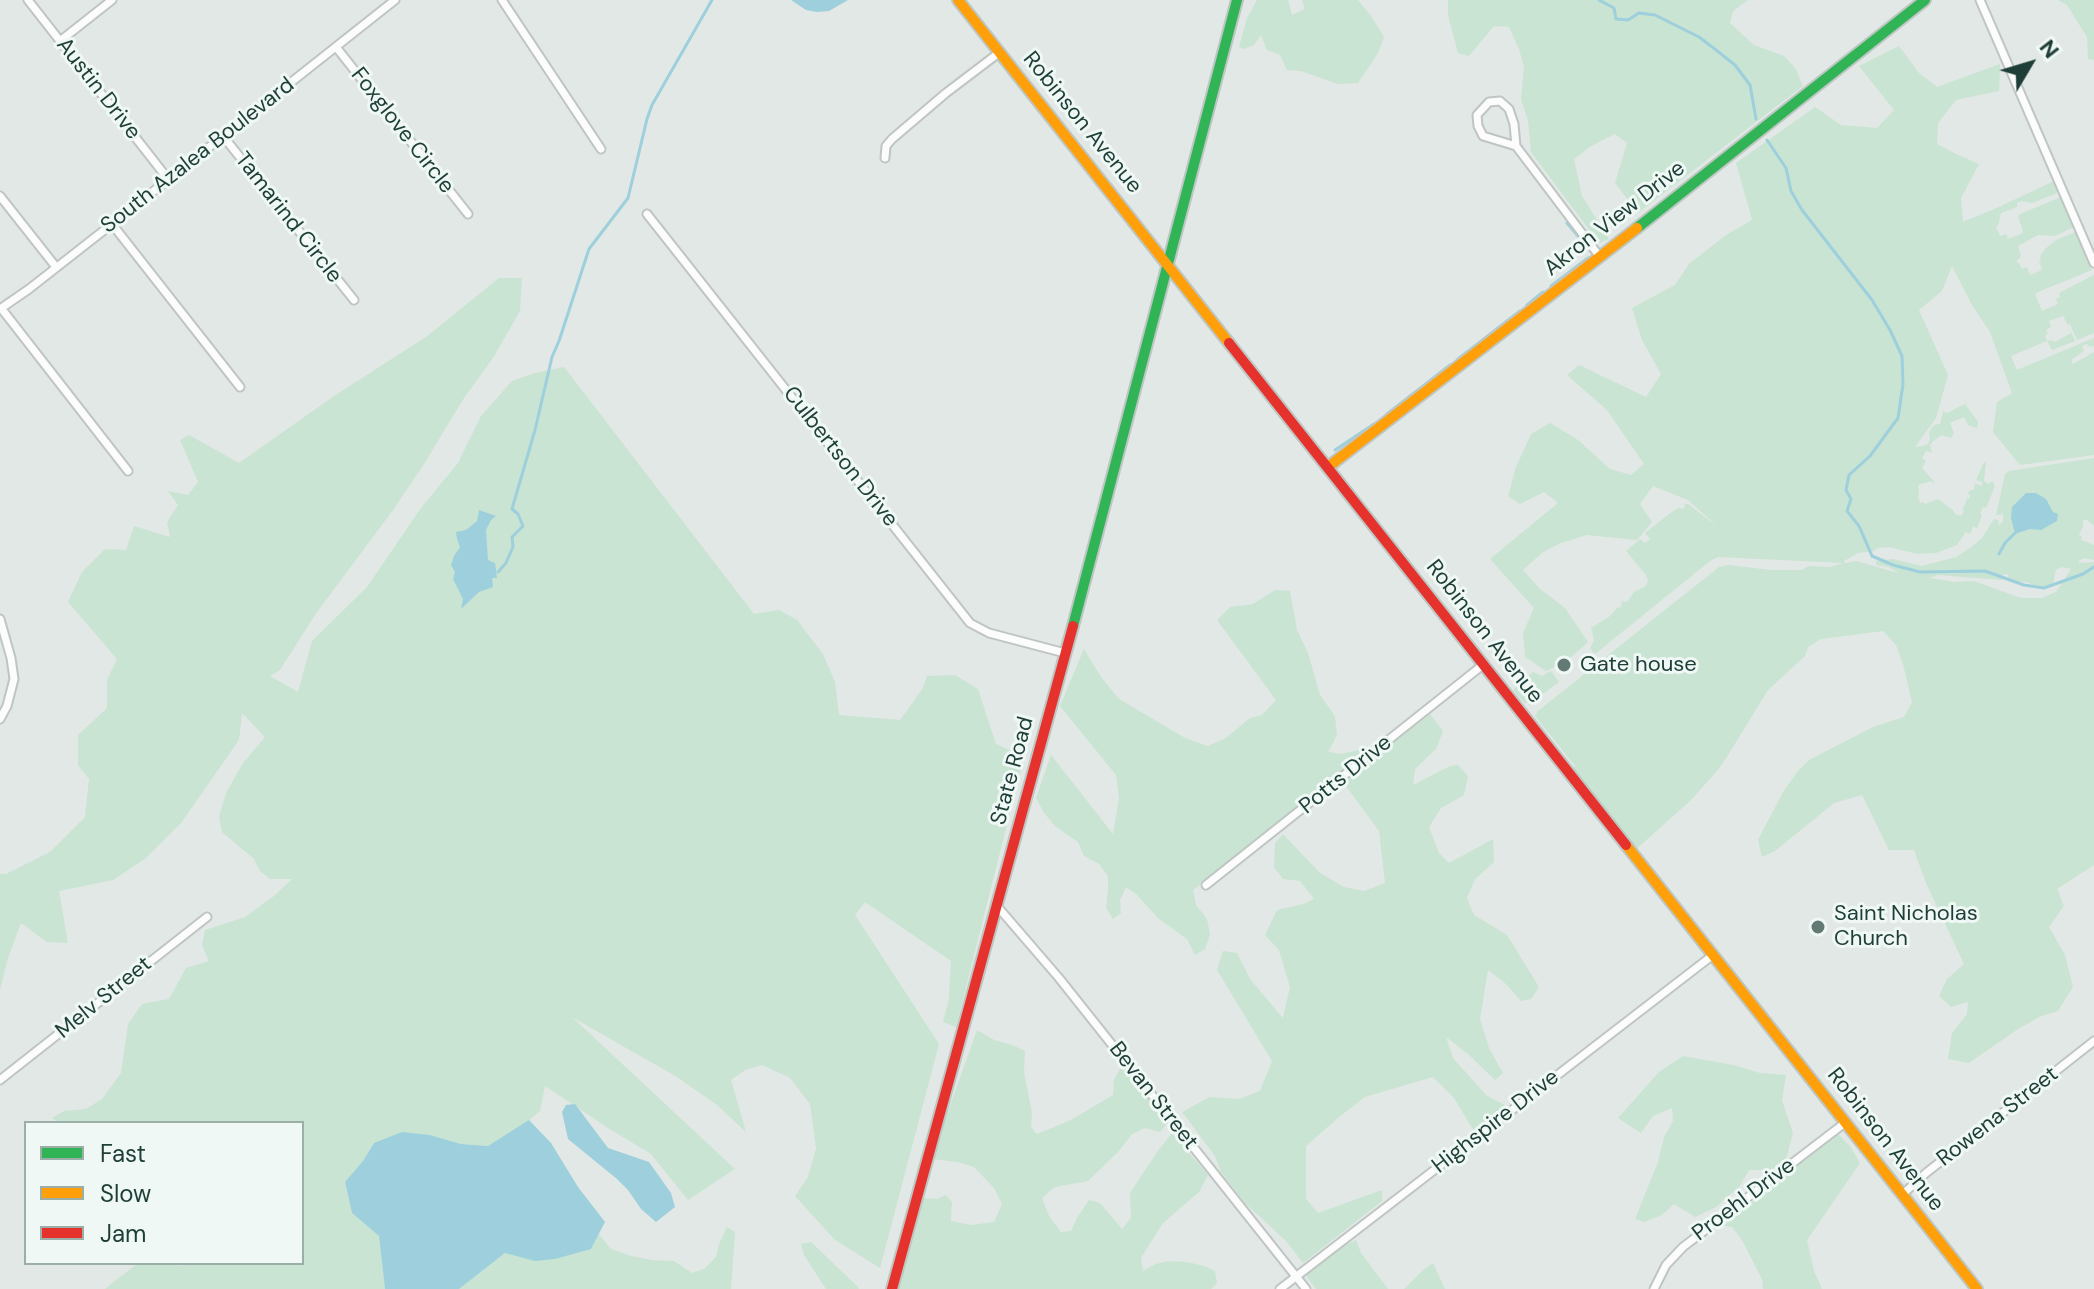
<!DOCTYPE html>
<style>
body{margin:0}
#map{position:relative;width:2094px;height:1289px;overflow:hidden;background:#e2e8e5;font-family:"DM Sans",sans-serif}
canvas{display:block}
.legend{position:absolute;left:24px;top:1121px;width:280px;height:144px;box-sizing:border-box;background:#eff8f4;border:2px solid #9baea8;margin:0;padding:10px 14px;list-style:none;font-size:24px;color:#1e3e37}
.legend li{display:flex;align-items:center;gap:16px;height:40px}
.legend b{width:40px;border:2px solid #9baea8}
.north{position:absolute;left:1990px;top:24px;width:80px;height:80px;-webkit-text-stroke:6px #eff8f4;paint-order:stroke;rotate:52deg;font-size:22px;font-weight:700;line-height:32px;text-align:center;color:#1e3e37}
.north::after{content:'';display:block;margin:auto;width:28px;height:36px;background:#1e3e37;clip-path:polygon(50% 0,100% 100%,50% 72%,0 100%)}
</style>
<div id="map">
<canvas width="2094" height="1289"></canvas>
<ul class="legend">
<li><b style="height:10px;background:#30b455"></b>Fast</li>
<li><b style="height:10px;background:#ff9f0a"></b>Slow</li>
<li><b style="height:10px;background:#e5322d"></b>Jam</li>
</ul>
<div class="north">N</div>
</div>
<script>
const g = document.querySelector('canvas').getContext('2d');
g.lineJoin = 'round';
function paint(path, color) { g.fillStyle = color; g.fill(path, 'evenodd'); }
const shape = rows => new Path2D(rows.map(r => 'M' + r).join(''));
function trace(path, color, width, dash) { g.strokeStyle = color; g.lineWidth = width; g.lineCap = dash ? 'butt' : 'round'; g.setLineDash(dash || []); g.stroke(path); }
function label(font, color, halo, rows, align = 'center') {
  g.font = font + ' "DM Sans",sans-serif'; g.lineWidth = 6; g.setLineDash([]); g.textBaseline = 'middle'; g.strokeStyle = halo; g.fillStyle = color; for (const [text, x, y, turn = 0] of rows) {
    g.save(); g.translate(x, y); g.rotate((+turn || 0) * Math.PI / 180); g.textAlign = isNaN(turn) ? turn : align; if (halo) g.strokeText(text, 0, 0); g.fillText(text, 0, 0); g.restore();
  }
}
const green = shape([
 [1257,0,1288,0,1292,15,1305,9,1302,0,1358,0,1371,16,1384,37,1378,53,1358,83,1338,84,1301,71,1287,70,1280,55,1267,50,1261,35,1254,45,1244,49,1239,47,1247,18],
 [1448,0,1748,0,1733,11,1730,23,1754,45,1784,56,1796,69,1803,86,1638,213,1615,183,1627,143,1615,134,1591,146,1574,159,1582,196,1609,239,1599,243,1531,152,1528,121,1521,99,1524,67,1519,49,1509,27,1494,26,1469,56,1458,53,1448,15],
 [2058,0,2094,0,2094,60,2088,59,2087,37,2067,5],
 [1899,46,1919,73,1937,87,2000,64,1999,91,1956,100,1938,123,1937,144,1956,154,1979,164,1961,198,1963,222,1999,207,2054,181,2058,191,2057,193,2032,203,2021,201,2017,203,2017,207,2001,213,1998,225,1996,227,2000,236,2006,234,2008,239,2021,234,2023,232,2018,216,2020,214,2061,197,2074,227,2055,236,2038,235,2018,246,2021,256,2016,262,2019,263,2022,269,2027,267,2030,275,2042,270,2039,261,2041,260,2040,256,2045,249,2056,240,2076,232,2092,270,2038,292,2035,294,2042,311,2058,304,2056,299,2060,297,2059,293,2094,275,2094,333,2077,340,2070,324,2068,325,2063,316,2049,321,2051,327,2046,330,2048,333,2045,336,2047,341,2050,340,2055,342,2071,333,2069,327,2075,341,2052,350,2047,341,2011,356,2017,370,2094,338,2094,346,2090,347,2087,344,2082,346,2084,351,2071,360,2073,364,2094,352,2094,455,2020,465,1993,432,1997,402,2012,393,1990,332,1972,305,1952,266,1942,291,1919,310,1948,375,1936,418,1915,447,1923,446,1928,444,1930,439,1929,432,1934,425,1940,424,1943,411,1947,413,1965,404,1978,422,1977,428,1968,425,1964,417,1950,423,1954,433,1951,438,1942,435,1933,441,1930,445,1932,453,1926,451,1922,458,1926,461,1922,468,1935,483,1933,483,1932,481,1918,485,1919,494,1918,497,1920,503,1924,502,1925,504,1938,499,1953,510,1955,514,1961,516,1964,511,1962,507,1964,507,1967,500,1966,498,1969,499,1970,495,1968,493,1969,491,1974,490,1975,483,1981,486,1983,482,1976,480,1984,462,1986,462,1984,481,1989,484,1992,481,1995,486,1986,508,1983,507,1980,514,1982,516,1977,528,1973,526,1970,534,1966,532,1957,545,1936,553,1917,554,1889,547,1877,548,1874,551,1858,553,1844,561,1845,563,1856,561,1898,573,1889,567,1876,565,1876,561,1892,559,1922,566,1956,557,1970,548,1982,538,1994,519,1998,520,1999,525,2003,522,2003,514,1996,515,2005,474,2009,471,2094,458,2094,526,2087,520,2083,520,2083,526,2079,535,2082,537,2081,540,2094,545,2094,560,2085,558,2080,560,2078,563,2094,562,2094,865,2057,889,2064,906,2049,927,2065,955,2073,987,2058,1011,2041,1016,2018,1029,1969,1063,1948,1059,1952,1033,1967,1014,1968,1002,1951,1007,1939,996,1947,979,1964,964,1926,883,1914,850,1889,850,1862,795,1834,803,1775,851,1762,857,1758,840,1783,792,1798,771,1809,760,1873,727,1904,717,1912,702,1903,664,1896,645,1883,631,1821,639,1808,647,1805,656,1768,690,1725,760,1716,772,1692,799,1632,853,1568,772,1575,766,1535,716,1538,711,1719,567,1729,565,1771,570,1802,570,1809,566,1830,567,1843,563,1718,557,1710,561,1595,654,1590,648,1594,640,1591,628,1610,616,1617,608,1621,607,1622,601,1627,602,1634,592,1646,586,1648,581,1646,575,1626,551,1640,539,1645,543,1650,539,1645,533,1673,511,1679,508,1684,509,1685,504,1688,504,1718,527,1688,500,1653,486,1640,504,1652,522,1637,540,1587,535,1561,543,1543,552,1523,570,1540,589,1565,608,1588,642,1567,661,1546,671,1525,657,1523,633,1534,608,1490,559,1558,503,1544,492,1520,504,1508,496,1516,467,1531,434,1550,423,1578,440,1610,469,1631,475,1644,464,1607,410,1567,375,1579,365,1646,397,1661,374,1642,340,1632,308,1675,285,1689,264,1726,235,1752,220,1736,163,1815,107,1841,125,1877,128,1894,110,1859,66],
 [2063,567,2071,569,2056,592,2042,598,2021,598,1974,581,1954,582,1930,578,1938,575,2002,580,2001,575,2008,574,2009,582,2027,582,2039,588,2053,586,2055,573,2057,569],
 [499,278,522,278,520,311,493,358,464,398,424,464,393,510,317,612,280,670,270,676,298,692,312,641,367,587,421,508,458,463,481,416,512,381,535,373,564,367,754,614,779,610,797,620,823,654,835,682,839,715,900,720,923,688,927,676,955,675,978,689,996,744,1024,757,956,1027,943,1022,949,998,951,961,865,902,855,915,939,1044,880,1268,835,1240,795,1196,808,1177,816,1148,810,1104,790,1078,762,1065,745,1070,731,1080,746,1132,717,1105,677,1077,572,1017,735,1169,688,1200,651,1154,608,1128,545,1086,540,1111,521,1127,488,1146,461,1144,430,1135,374,1143,363,1161,345,1183,352,1213,379,1236,385,1289,105,1289,138,1263,167,1263,182,1266,187,1263,302,1263,302,1123,60,1123,52,1118,64,1111,86,1109,102,1099,121,1073,128,1024,142,1004,169,999,186,968,209,961,202,945,205,930,245,917,274,896,292,879,270,879,260,871,254,859,222,832,219,817,226,793,243,763,265,737,242,713,239,740,181,823,146,858,113,880,59,891,68,943,47,942,21,923,8,958,0,990,0,874,6,874,50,852,85,817,89,779,78,765,78,735,107,708,107,680,117,659,68,602,82,572,105,549,126,550,134,526,170,537,167,522,178,505,168,491,188,495,198,482,180,440,189,435,239,463,334,396,426,337],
 [1275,590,1290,591,1297,630,1308,653,1320,695,1335,716,1337,735,1328,752,1342,754,1375,746,1193,890,1196,905,1207,919,1210,935,1205,949,1195,955,1187,939,1158,918,1137,895,1126,887,1120,900,1121,913,1113,919,1106,908,1108,890,1108,876,1099,864,1084,856,1078,842,1056,827,1044,813,1036,798,1051,755,1113,834,1119,798,1116,775,1060,706,1084,649,1101,677,1119,699,1185,738,1208,746,1226,738,1250,718,1262,715,1276,700,1217,620,1230,607,1253,604],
 [1551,671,1559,682,1532,702,1524,703,1513,690,1533,672,1542,676],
 [1430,714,1443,731,1436,749,1415,769,1413,785,1450,766,1458,765,1468,776,1464,795,1441,808,1429,827,1439,853,1449,863,1493,839,1494,862,1475,879,1467,898,1474,915,1507,935,1539,987,1531,999,1521,1001,1506,984,1488,970,1480,1019,1489,1048,1503,1073,1495,1080,1467,1053,1446,1037,1453,1058,1487,1096,1505,1105,1474,1131,1454,1098,1433,1077,1365,1097,1339,1117,1306,1146,1306,1199,1318,1213,1382,1190,1382,1201,1303,1263,1286,1241,1245,1203,1221,1172,1215,1156,1182,1112,1210,1097,1239,1099,1260,1091,1272,1061,1217,970,1223,951,1237,953,1250,979,1283,1018,1290,987,1279,950,1265,935,1277,910,1303,904,1314,899,1300,881,1283,879,1274,867,1275,843,1283,834,1320,873,1344,887,1364,891,1385,883,1379,831,1343,782],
 [977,1030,994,1040,1012,1045,1025,1051,1024,1072,1032,1113,1031,1127,1037,1134,1071,1120,1113,1095,1114,1080,1120,1069,1128,1072,1168,1122,1160,1132,1145,1128,1132,1134,1119,1151,1088,1181,1055,1187,1042,1198,1049,1216,1061,1232,1071,1231,1077,1218,1089,1200,1100,1203,1122,1229,1131,1218,1130,1193,1157,1152,1172,1133,1208,1175,1199,1192,1163,1223,1141,1258,1143,1271,1156,1264,1169,1261,1187,1262,1204,1266,1215,1271,1217,1283,1211,1289,898,1289,923,1198,937,1199,946,1195,952,1202,951,1221,972,1225,994,1222,1002,1204,994,1188,974,1167,958,1162,931,1159],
 [1683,1056,1733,1065,1760,1073,1786,1075,1782,1100,1793,1133,1786,1159,1772,1170,1749,1170,1739,1187,1716,1207,1695,1217,1674,1204,1662,1215,1644,1222,1635,1219,1658,1162,1664,1137,1673,1121,1672,1108,1653,1116,1641,1133,1618,1118,1659,1072],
 [1837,1133,1850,1146,1860,1163,1807,1240,1814,1271,1822,1289,1763,1289,1762,1279,1742,1240,1732,1227,1723,1226],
 [727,1227,735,1232,731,1289,459,1289,505,1253,591,1249,599,1234,611,1249,631,1256,652,1260,674,1261,692,1273,704,1269,716,1257,719,1244],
 [1356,1240,1361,1253,1388,1289,1316,1289,1307,1277,1308,1272,1339,1248],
 [811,1242,857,1286,859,1289,826,1289,804,1255,801,1244],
 [1433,1263,1445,1289,1404,1289,1424,1269]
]);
const water = shape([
 [791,0,848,0,829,11,817,12,806,10],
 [2026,493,2036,493,2046,499,2053,512,2058,514,2057,521,2041,530,2030,529,2018,533,2014,530,2011,518,2012,507],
 [479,510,496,516,491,520,486,530,488,560,495,563,497,578,492,578,493,587,479,592,461,609,463,599,453,579,455,572,451,565,454,556,460,547,457,539,456,532,466,530,477,521],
 [575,1104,608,1148,649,1162,671,1193,675,1207,656,1222,641,1209,628,1190,617,1179,568,1139,562,1112,566,1105],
 [529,1120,551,1143,578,1187,605,1222,591,1249,555,1259,535,1261,505,1253,459,1289,385,1289,379,1236,352,1213,345,1182,363,1161,374,1143,402,1132,430,1135,461,1144,488,1146]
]);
const stream = shape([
 [1599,0,1614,8,1616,19,1628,20,1639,13,1655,15,1699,37,1716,50,1735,65,1750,85,1756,119],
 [1767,140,1786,168,1791,191,1802,210,1872,300,1890,330,1902,356,1903,384,1898,418,1870,456,1849,475,1846,490,1851,499,1847,511,1859,526,1872,556,1893,565,1920,572,1985,571,2024,585,2044,588,2083,574,2094,567],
 [1567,223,1578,236],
 [1551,286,1588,258],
 [1527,305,1543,292],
 [1458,359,1520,311],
 [1387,414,1450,365],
 [1335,450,1374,424],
 [1999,554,2005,543,2017,531],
 [498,572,506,563,513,547,512,537,523,526,518,514,512,509,535,430,552,357,559,341,589,249,628,198,647,119,652,105,712,0]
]);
const street = shape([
 [28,0,168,179],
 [502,0,601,149],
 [1980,0,2094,263],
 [60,41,112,0],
 [336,47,468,214],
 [223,136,354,300],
 [1516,146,1514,124,1509,109,1500,101,1489,102,1477,115,1478,126,1483,136,1516,146,1600,257],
 [885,158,886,146,892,139,946,93,1000,52],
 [0,196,56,267],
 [647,214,970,623,989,633,1065,653],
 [112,224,240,387],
 [1,308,128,471],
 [0,309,29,289,112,224,395,0],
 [0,619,11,658,14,679,7,706,0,719],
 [1206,885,1484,664],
 [997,906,1059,978,1306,1289],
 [0,1080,207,917],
 [1903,1194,1926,1173,2094,1041],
 [1280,1289,1713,955],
 [1654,1289,1666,1265,1683,1247,1846,1122]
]);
const fast = shape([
 [1637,228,1925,0],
 [1073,626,1237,0]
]);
const slow = shape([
 [958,0,1229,343],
 [1328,467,1637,228],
 [1626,845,1977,1289]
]);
const jam = shape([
 [1229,343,1626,845],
 [892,1289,1073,626]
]);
const markers = [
 [1564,665,8,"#637a74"],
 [1818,927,8,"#637a74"]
];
const streetNames = [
 ["Austin Drive",98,89,52],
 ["Robinson Avenue",1082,123,51],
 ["Foxglove Circle",402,131,52],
 ["South Azalea Boulevard",198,156,-38],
 ["Tamarind Circle",288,218,52],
 ["Akron View Drive",1615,219,-38],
 ["Culbertson Drive",840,457,52],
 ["Robinson Avenue",1484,632,52],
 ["State Road",1013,771,-75],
 ["Potts Drive",1346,775,-39],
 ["Melv Street",104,998,-39],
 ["Bevan Street",1153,1096,52],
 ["Rowena Street",1998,1117,-38],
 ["Highspire Drive",1496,1122,-38],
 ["Robinson Avenue",1885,1140,52],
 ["Proehl Drive",1744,1200,-37]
];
const poiNames = [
 ["Gate house",1580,665],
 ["Saint Nicholas",1834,914],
 ["Church",1834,939]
];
paint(green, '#c9e4d2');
paint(water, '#9dd0dc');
trace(stream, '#9dd0dc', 3);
trace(street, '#bfc5c3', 11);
trace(fast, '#bdc6c3', 14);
trace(slow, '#bdc6c3', 14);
trace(jam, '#bdc6c3', 14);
trace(street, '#fbfcfb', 7);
trace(fast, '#30b455', 10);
trace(slow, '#ff9f0a', 10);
trace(jam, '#e5322d', 10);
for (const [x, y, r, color] of markers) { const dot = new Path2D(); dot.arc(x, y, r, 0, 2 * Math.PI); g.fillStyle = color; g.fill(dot); trace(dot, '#eff8f4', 3); }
label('22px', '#1e3e37', '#eff8f4', streetNames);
label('22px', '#1e3e37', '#eff8f4', poiNames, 'left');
</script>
